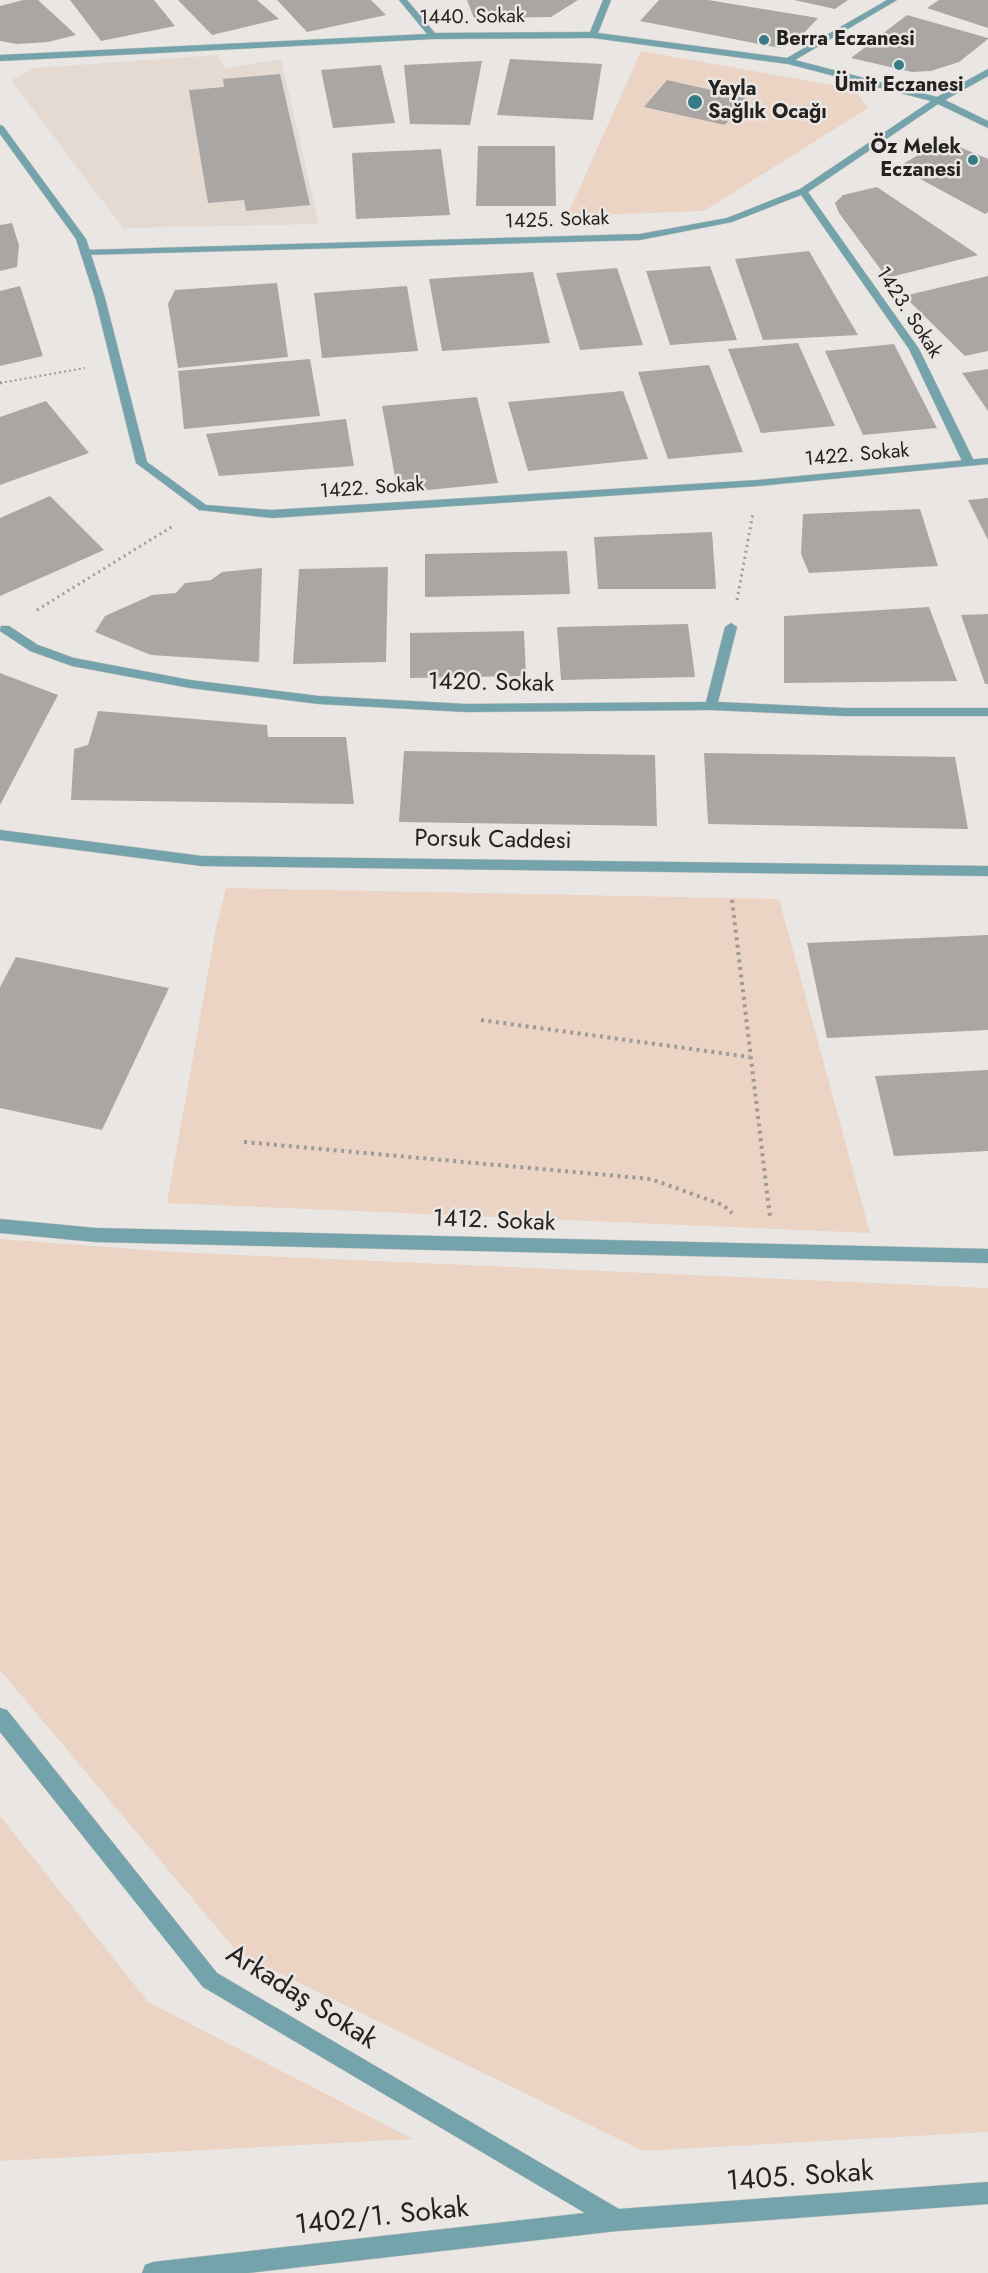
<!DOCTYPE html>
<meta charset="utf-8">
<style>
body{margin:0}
canvas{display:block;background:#eae6e3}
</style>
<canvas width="988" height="2273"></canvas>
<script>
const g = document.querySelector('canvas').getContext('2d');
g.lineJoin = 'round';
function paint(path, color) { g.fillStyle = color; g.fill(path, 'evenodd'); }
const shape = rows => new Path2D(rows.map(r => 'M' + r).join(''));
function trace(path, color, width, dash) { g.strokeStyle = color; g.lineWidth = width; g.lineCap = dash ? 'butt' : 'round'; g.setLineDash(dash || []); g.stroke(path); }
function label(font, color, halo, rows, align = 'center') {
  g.font = font + ' Jost,sans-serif'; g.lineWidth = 5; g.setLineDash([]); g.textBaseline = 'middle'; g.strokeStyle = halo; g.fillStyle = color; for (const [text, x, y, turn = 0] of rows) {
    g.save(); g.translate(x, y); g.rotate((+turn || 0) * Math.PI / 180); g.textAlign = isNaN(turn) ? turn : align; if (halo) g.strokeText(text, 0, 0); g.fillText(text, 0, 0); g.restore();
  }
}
const built = shape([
 [218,55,225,68,281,59,319,224,123,228,11,80,35,68]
]);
const green = shape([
 [641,51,854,89,868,108,704,211,567,216],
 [226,888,779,899,870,1233,167,1203,216,928],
 [0,1239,172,1252,988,1288,988,2132,643,2151,238,1953,0,1670],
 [0,1816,148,2002,413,2139,0,2161]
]);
const building = shape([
 [23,0,38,0,76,35,48,42,17,44,0,41,0,6],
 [70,0,154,0,175,26,101,41],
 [178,0,257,0,279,19,212,35],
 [277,0,371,0,386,15,307,32],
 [467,0,578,0,551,17,474,18],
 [659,0,708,0,818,18,804,33,780,48,640,21],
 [794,0,848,0,835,9],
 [939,0,988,0,988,28,927,8],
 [907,15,988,38,988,39,959,62,931,71,912,72,851,58],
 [510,59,602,64,593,120,497,115],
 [482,61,470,125,410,124,404,65],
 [381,65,395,123,333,128,321,70],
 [280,74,310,205,246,211,244,200,208,203,189,90,224,87,223,79],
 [667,80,746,98,725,125,644,107],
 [943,140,988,159,988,212,985,214,898,167],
 [478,146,555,146,556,206,476,206],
 [441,149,450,215,356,219,352,153],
 [877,187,978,255,887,278,839,213,835,203,843,195],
 [12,223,19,245,17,267,0,271,0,225],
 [809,251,858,335,763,340,735,259],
 [710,266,737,340,670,345,646,271],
 [617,268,643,345,580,350,556,273],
 [533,272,550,343,442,351,429,279],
 [988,276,988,351,965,356,904,296],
 [277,283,288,357,178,368,168,304,175,290],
 [20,286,43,356,0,366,0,291],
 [407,286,418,351,322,358,314,293],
 [798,343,835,426,761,433,728,349],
 [894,344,937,428,863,435,825,351],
 [310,359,320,416,184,429,178,371],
 [709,365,743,452,668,459,638,372],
 [988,369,988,411,962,373],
 [623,391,648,459,528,471,508,402],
 [477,397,498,483,398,493,382,406],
 [46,401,89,453,0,485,0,417],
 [346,419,354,466,219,476,206,434],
 [50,496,104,550,0,596,0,518],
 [988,498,988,540,968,500],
 [920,509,938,566,809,573,801,554,803,514],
 [712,532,716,589,598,589,594,537],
 [567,551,570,594,425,597,425,554],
 [388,567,386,662,293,664,299,569],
 [262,568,259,662,151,655,95,632,105,616,152,595,176,593,185,583,211,580,222,572],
 [929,607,957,681,784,683,784,616],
 [988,614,988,684,985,684,961,615],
 [688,624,695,677,561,680,557,627],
 [524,631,526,676,410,678,410,633],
 [0,673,58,695,0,805],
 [98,711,267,725,268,737,346,737,354,804,71,800,74,749,88,745],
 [404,751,655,755,657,826,399,822],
 [704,753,955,757,968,829,708,824],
 [988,935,988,1030,827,1038,807,943],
 [16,957,169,988,102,1130,0,1108,0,987],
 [988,1070,988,1151,894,1156,875,1076]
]);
const pathFar2 = shape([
 [0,383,85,368]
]);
const pathFar1 = shape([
 [0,383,4,382],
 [737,600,753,513],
 [37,610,173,526]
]);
const path = shape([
 [732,900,770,1217],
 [481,1020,750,1057],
 [244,1142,651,1179,723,1205,732,1213]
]);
const minor = shape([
 [399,0,407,0,435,33,590,32,603,0,611,0,598,33,787,58,887,0,897,0,795,60,937,97,988,69,988,76,945,100,988,121,988,128,938,104,808,192,919,349,975,463,973,465,965,465,963,463,909,349,801,195,732,222,640,240,82,255,80,253,85,250,640,234,727,218,800,189,931,101,788,64,593,38,433,39,0,61,0,55,427,34,399,0],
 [731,623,737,627,718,702,845,708,988,708,988,716,845,716,711,710,466,712,319,704,190,688,72,666,30,651,0,631,1,626,9,626,38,645,74,658,190,680,319,696,466,704,706,702,725,627,731,623],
 [0,830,202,856,988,866,988,876,202,866,0,840,0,830],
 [0,1219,96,1228,988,1249,988,1263,96,1242,0,1233,0,1219],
 [0,1708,7,1710,217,1973,619,2209,988,2182,988,2204,617,2231,248,2273,142,2273,145,2265,153,2262,585,2213,203,1987,0,1732,0,1708]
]);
const tertiary = shape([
 [0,125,3,126,86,239,105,298,147,462,206,505,272,510,758,480,988,458,988,464,758,486,272,518,199,510,136,463,95,298,76,239,0,134,0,125]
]);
const markers = [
 [764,40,6,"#367c87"],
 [899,65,6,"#367c87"],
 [695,102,8,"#367c87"],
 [973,160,6,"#367c87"]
];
const farStreetnames = [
 ["1440. Sokak",472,18,-1],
 ["1425. Sokak",557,221,-2],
 ["1423. Sokak",908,313,57],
 ["1422. Sokak",857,456,-5],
 ["1422. Sokak",372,489,-4]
];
const farPoinames = [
 ["Berra Eczanesi",776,40],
 ["Ümit Eczanesi",899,86,"center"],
 ["Yayla",708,90],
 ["Sağlık Ocağı",708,113],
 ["Öz Melek",961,148,"right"],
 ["Eczanesi",961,171,"right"]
];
const streetNames = [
 ["1420. Sokak",491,684,1],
 ["Porsuk Caddesi",493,841,1],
 ["1412. Sokak",494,1222,2]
];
const nearStreetnames = [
 ["Arkadaş Sokak",301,1998,32],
 ["1405. Sokak",800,2178,-4],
 ["1402/1. Sokak",382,2218,-6]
];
paint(built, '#e4dad2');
paint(green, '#ebd4c3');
paint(building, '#aaa6a4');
trace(minor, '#c7c3c0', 1);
trace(tertiary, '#c7c3c0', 1);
trace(pathFar2, '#9d9a97', 2, [2, 3]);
trace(pathFar1, '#9d9a97', 3, [2, 4]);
trace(path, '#9d9a97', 4, [3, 4.5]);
paint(minor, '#75a3ab');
paint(tertiary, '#75a3ab');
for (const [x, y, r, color] of markers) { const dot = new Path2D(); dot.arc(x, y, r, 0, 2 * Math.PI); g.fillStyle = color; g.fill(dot); trace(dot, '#eae6e3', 2); }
label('20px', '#252322', '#eae6e3', farStreetnames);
label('bold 20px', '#252322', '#eae6e3', farPoinames, 'left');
label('24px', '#252322', '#eae6e3', streetNames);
label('28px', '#252322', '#eae6e3', nearStreetnames);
</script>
